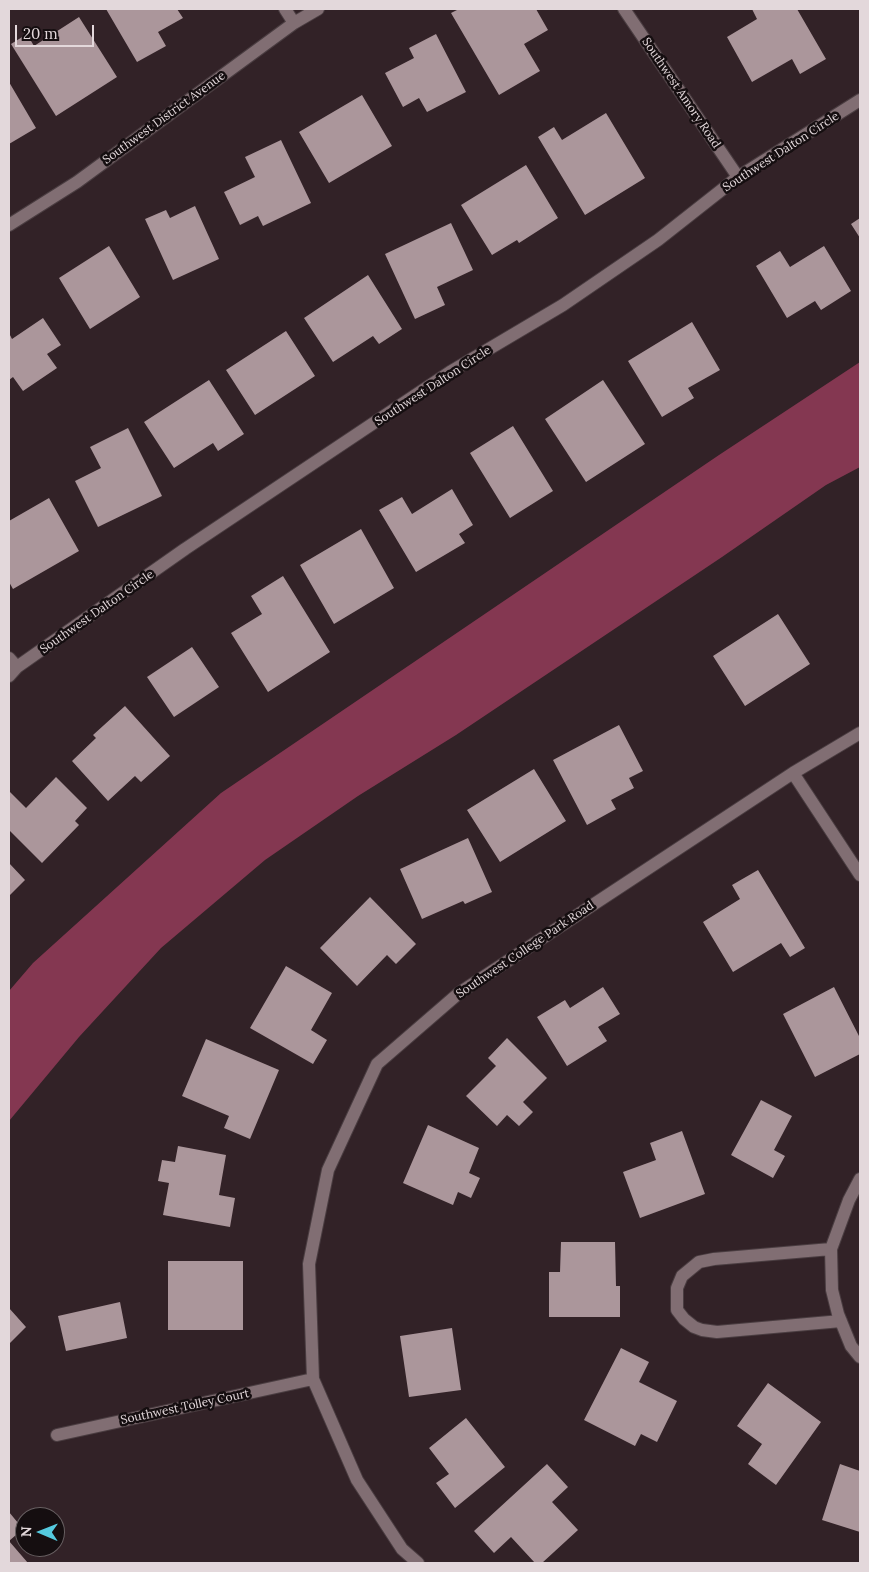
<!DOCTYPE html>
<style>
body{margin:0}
#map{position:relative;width:869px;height:1572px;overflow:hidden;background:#322227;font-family:Lora,serif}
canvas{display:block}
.frame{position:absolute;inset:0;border:10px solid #e3d8db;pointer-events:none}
.north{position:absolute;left:15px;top:1507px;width:50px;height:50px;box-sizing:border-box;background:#150e10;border:1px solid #675f61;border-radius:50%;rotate:271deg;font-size:14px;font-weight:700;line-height:20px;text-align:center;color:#e3d8db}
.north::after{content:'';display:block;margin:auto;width:18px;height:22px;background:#55cadf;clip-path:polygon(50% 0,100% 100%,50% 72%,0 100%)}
.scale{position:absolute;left:15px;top:25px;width:79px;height:22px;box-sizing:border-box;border:2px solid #e3d8db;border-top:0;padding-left:6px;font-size:15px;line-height:18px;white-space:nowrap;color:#e3d8db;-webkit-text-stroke:4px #150e10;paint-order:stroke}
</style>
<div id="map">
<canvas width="869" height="1572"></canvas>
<div class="frame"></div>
<div class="north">N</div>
<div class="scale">20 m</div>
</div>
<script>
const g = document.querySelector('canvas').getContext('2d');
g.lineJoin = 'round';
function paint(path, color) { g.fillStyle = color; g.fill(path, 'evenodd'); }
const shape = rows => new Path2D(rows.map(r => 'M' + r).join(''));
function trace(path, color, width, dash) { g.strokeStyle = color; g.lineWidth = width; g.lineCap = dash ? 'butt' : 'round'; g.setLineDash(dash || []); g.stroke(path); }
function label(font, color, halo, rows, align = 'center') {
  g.font = font + ' Lora,serif'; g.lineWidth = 5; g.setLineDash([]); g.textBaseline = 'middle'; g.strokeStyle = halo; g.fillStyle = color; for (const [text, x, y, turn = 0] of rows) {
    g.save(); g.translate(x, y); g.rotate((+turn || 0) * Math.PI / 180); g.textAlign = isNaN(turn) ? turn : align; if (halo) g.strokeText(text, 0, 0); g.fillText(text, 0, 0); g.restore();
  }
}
const water = shape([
 [860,362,860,467,826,485,722,557,456,735,358,796,265,860,161,948,79,1037,9,1121,9,991,33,963,221,793,719,455]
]);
const building = shape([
 [106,9,177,9,183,18,158,32,166,46,137,62],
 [459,9,536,9,548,30,524,44,540,71,499,95,451,13],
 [752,9,797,9,826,59,800,74,792,59,752,82,727,37,757,19],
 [79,17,117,77,56,116,11,44,27,34,34,46],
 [436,34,466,92,427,112,419,98,403,107,385,73,414,58,409,48],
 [9,82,36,128,9,144],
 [362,95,392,146,329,183,299,132],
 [606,113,645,178,585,215,538,137,554,127,562,140],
 [281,140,311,203,263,226,258,216,240,225,224,192,255,177,245,157],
 [526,165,558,218,519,243,517,240,492,255,461,205],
 [195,206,219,259,173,280,145,219,166,210,170,218],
 [860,218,860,238,851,224],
 [451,223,473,270,437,287,445,305,415,319,385,254],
 [109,246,140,297,90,329,59,278],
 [824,246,851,291,821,310,815,301,787,318,756,266,780,251,790,267],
 [368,275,402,329,379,344,373,336,333,362,304,318],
 [43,318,61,345,47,354,57,368,23,391,13,377,9,380,9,333,12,339],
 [692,322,720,370,688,388,694,398,662,417,628,361],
 [286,331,315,376,255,415,226,370],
 [209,380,244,434,218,451,213,443,174,468,144,422],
 [603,380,645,444,586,482,545,419],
 [513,426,553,491,510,518,470,453],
 [128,428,162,496,98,527,75,481,101,468,90,447],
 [452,489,473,525,459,534,465,543,416,572,379,510,402,497,412,514],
 [49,498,79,551,13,589,9,582,9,521],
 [361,529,394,588,334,624,300,565],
 [283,576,330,652,268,692,231,633,262,614,251,596],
 [778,614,810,664,745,706,713,656],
 [192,647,219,687,174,717,147,677],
 [125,706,170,756,141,782,135,776,108,801,72,761,96,738,93,735],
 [619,725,643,771,629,778,634,788,611,800,616,809,587,825,553,760],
 [534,769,566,821,500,862,467,810],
 [56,777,87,808,75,821,79,825,42,863,9,830,9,791,26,808],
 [468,838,492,892,465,904,463,901,422,919,400,869],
 [9,863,25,880,9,896],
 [758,870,805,948,790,957,781,943,733,972,703,922,740,899,732,885],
 [370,897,416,944,396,964,387,955,357,986,320,948],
 [286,966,332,993,311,1030,327,1040,313,1064,250,1028],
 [603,987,620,1014,598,1027,607,1041,567,1066,537,1017,565,1000,570,1008],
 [834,987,860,1038,860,1054,815,1077,783,1014],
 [507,1038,547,1078,523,1102,533,1112,519,1126,507,1115,497,1126,466,1096,496,1066,488,1058],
 [206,1039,279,1070,250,1139,224,1128,229,1116,182,1096],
 [761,1100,792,1116,774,1150,785,1156,773,1178,731,1155],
 [428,1125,479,1148,469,1173,480,1178,471,1198,458,1192,453,1205,403,1183],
 [682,1131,705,1194,640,1218,623,1172,656,1160,650,1143],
 [178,1146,226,1155,219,1195,235,1198,230,1227,163,1215,169,1183,158,1181,162,1160,175,1162],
 [561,1242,615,1242,616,1286,620,1286,620,1317,549,1317,549,1272,560,1272],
 [168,1261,243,1261,243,1330,168,1330],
 [120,1302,127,1338,66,1351,58,1316],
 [9,1308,26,1327,9,1344],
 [452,1328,461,1390,409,1397,400,1336],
 [621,1348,649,1362,639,1382,677,1401,657,1442,641,1434,635,1446,584,1420],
 [768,1383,821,1422,776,1485,748,1464,762,1444,737,1426],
 [466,1418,505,1467,455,1508,436,1483,449,1474,429,1448],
 [547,1464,568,1487,552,1502,578,1530,542,1563,535,1563,511,1537,494,1553,474,1531],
 [840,1464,860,1471,860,1532,822,1520],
 [9,1512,23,1529,9,1541,28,1563,9,1563]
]);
const street = shape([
 [285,9,294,23],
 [624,9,738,177],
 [9,225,77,182,294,23,318,9],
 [9,658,17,667],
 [9,676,17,667,185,549,450,372,563,305,658,240,738,177,860,100],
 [793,773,860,875],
 [860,1179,849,1200,831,1249,832,1290,838,1314,851,1346,860,1357],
 [831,1249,714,1259,699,1262,682,1276,677,1288,677,1310,684,1319,694,1327,702,1330,717,1332,841,1321],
 [57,1435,313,1379],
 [418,1563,402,1549,357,1480,313,1379,309,1264,328,1170,377,1064,459,993,793,773,860,733]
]);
const streetNames = [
 ["Southwest Amory Road",681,93,56],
 ["Southwest District Avenue",164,118,-36],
 ["Southwest Dalton Circle",781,152,-33],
 ["Southwest Dalton Circle",433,386,-33],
 ["Southwest Dalton Circle",97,612,-35],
 ["Southwest College Park Road",525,950,-34],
 ["Southwest Tolley Court",185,1407,-12]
];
paint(water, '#843751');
paint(building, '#ab969b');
trace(street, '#4a3d41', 14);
trace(street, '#816e73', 12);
label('12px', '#e3d8db', '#150e10', streetNames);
</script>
